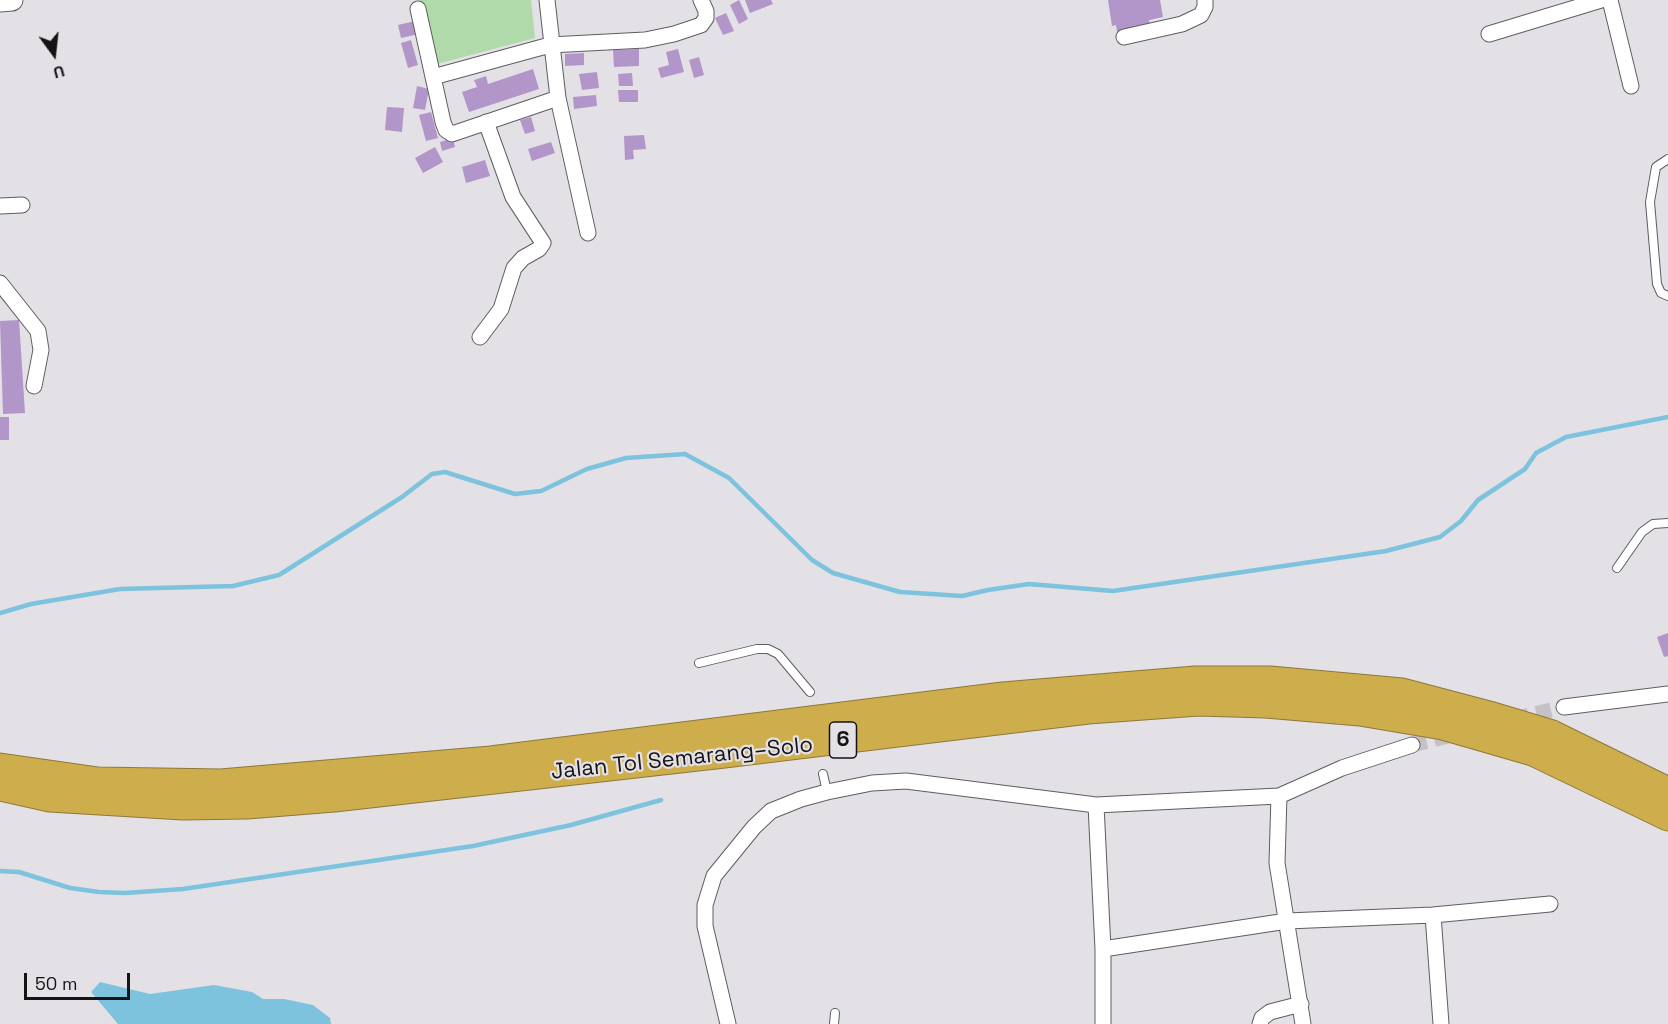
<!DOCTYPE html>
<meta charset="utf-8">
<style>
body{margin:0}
#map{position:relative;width:1668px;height:1024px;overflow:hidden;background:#e3e0e6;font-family:"Space Grotesk",sans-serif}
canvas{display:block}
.north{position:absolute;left:24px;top:24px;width:60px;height:60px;-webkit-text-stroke:4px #e3e0e6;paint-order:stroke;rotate:165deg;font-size:16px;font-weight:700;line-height:24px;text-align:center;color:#141315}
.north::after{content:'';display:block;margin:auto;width:21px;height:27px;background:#141315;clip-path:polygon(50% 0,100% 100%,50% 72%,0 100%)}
.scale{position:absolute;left:24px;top:973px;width:106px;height:27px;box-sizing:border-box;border:3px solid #141315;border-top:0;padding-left:8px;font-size:18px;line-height:21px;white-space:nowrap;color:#141315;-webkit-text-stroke:4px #e3e0e6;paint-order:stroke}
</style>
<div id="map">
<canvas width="1668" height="1024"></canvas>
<div class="north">U</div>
<div class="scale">50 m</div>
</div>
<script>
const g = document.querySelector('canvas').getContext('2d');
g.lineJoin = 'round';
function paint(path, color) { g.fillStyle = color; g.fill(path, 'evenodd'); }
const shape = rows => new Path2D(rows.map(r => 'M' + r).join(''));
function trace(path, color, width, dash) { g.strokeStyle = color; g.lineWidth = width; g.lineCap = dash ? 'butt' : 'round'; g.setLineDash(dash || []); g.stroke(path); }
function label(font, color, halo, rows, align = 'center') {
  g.font = font + ' "Space Grotesk",sans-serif'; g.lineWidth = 4.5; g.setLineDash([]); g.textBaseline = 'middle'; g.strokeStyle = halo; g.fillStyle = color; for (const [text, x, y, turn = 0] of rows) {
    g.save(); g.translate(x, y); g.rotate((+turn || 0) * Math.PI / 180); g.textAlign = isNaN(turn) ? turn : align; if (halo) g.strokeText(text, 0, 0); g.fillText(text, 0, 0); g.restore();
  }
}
const green = shape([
 [420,0,531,0,535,38,437,64]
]);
const water = shape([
 [100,982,150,994,214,985,252,992,263,999,284,999,313,1005,330,1018,331,1024,118,1024,91,992]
]);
const stream = shape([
 [0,613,31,604,120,589,233,586,279,575,402,497,432,474,445,472,515,494,541,491,587,469,626,458,685,454,729,478,812,560,833,573,900,592,962,596,988,590,1029,584,1113,591,1386,551,1440,537,1461,521,1478,500,1525,469,1536,453,1566,437,1668,417],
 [0,871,19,872,70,888,99,892,125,893,183,889,473,846,571,825,661,800]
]);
const building = shape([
 [739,0,748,19,739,24,730,5],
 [745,0,771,0,773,4,750,13],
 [1108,0,1160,0,1163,17,1149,20,1150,27,1117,32,1116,25,1112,26],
 [726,13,734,31,723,35,715,18],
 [415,21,419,34,401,38,398,25],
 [411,40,418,65,408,68,401,43],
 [639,49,639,66,614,67,613,50],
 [678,49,684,72,661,78,658,68,669,65,666,52],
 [584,53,584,65,565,66,565,54],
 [699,57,704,75,694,78,689,60],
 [533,69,539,89,469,112,462,92,477,87,474,80,486,76,488,84],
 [597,72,599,88,582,90,579,74],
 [632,73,633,86,619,86,618,74],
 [417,86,429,89,425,110,413,108],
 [618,90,638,90,638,102,619,102],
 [596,95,597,106,574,109,573,97],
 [387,107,404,108,402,132,385,130],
 [431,112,438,138,426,141,419,115],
 [531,117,535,131,525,134,520,120],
 [644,135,646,149,633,150,634,159,625,160,624,136],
 [453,138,455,147,442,151,440,142],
 [551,142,555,153,532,161,528,149],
 [435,147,443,162,423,173,415,158],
 [485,160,490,176,466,183,462,167],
 [19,320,25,413,3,414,0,321],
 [0,417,9,417,9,440,0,440],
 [1668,633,1668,656,1664,657,1657,637]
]);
const streetTunnel = shape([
 [1514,719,1564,707],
 [1412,745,1456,734]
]);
const lane = shape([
 [1668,159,1656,167,1650,202,1657,284,1661,293,1668,296],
 [1617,568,1642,532,1653,524,1668,523],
 [699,663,757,649,768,649,778,654,810,692],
 [823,774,827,792],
 [834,1024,835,1013]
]);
const street = shape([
 [547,0,558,98,588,233],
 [1610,0,1631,86],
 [418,9,443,122,446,130,452,134,558,98],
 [1489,34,1601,0],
 [1124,37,1182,24,1201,15,1205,7,1205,0],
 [433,77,550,45,645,40,674,34,701,25,706,18,706,11,701,0],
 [0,206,22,205],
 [0,283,38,331,41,350,34,386],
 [480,337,501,309,514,268,523,258,539,249,543,243,513,197,486,122],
 [1564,707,1668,694],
 [1433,915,1441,1024],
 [1103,949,1287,921,1433,915,1550,904],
 [728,1024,705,926,705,905,714,876,754,827,771,811,801,799,827,792,872,783,906,781,1096,805],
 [1103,1024,1103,949,1096,805,1279,796],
 [1260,1024,1262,1018,1270,1012,1301,1004],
 [1303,1024,1277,863,1279,796,1342,768,1412,745]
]);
const secondary = shape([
 [0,1,12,0]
]);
const highway = shape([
 [0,767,98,781,221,783,491,760,1003,696,1195,680,1270,680,1402,692,1489,715,1552,734,1668,791],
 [0,787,50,798,183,806,247,805,334,798,724,754,1088,710,1198,702,1266,704,1360,712,1443,726,1533,752,1668,817]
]);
const shields = [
 [843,740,27]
];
const shieldNames = [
 ["6",843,740]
];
const streetNames = [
 ["Jalan Tol Semarang–Solo",682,759,-6]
];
paint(green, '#b1daaa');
paint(water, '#7dc3de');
trace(stream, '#7dc3de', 4.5);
paint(building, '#b296ca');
trace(streetTunnel, '#c4c1c7', 15, [15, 8]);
trace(lane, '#5f5d61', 10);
trace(street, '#5f5d61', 17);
trace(secondary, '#5f5d61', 23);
trace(highway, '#8d7839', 29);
trace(lane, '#fff', 8);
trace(street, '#fff', 15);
trace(secondary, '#fff', 21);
trace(highway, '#ceae4c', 27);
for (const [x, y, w] of shields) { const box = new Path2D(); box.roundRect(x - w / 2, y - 18, w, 36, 4.5); g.fillStyle = '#e3e0e6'; g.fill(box); trace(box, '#141315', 1.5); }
label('bold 21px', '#141315', null, shieldNames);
label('22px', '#141315', '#e3e0e6', streetNames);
</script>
